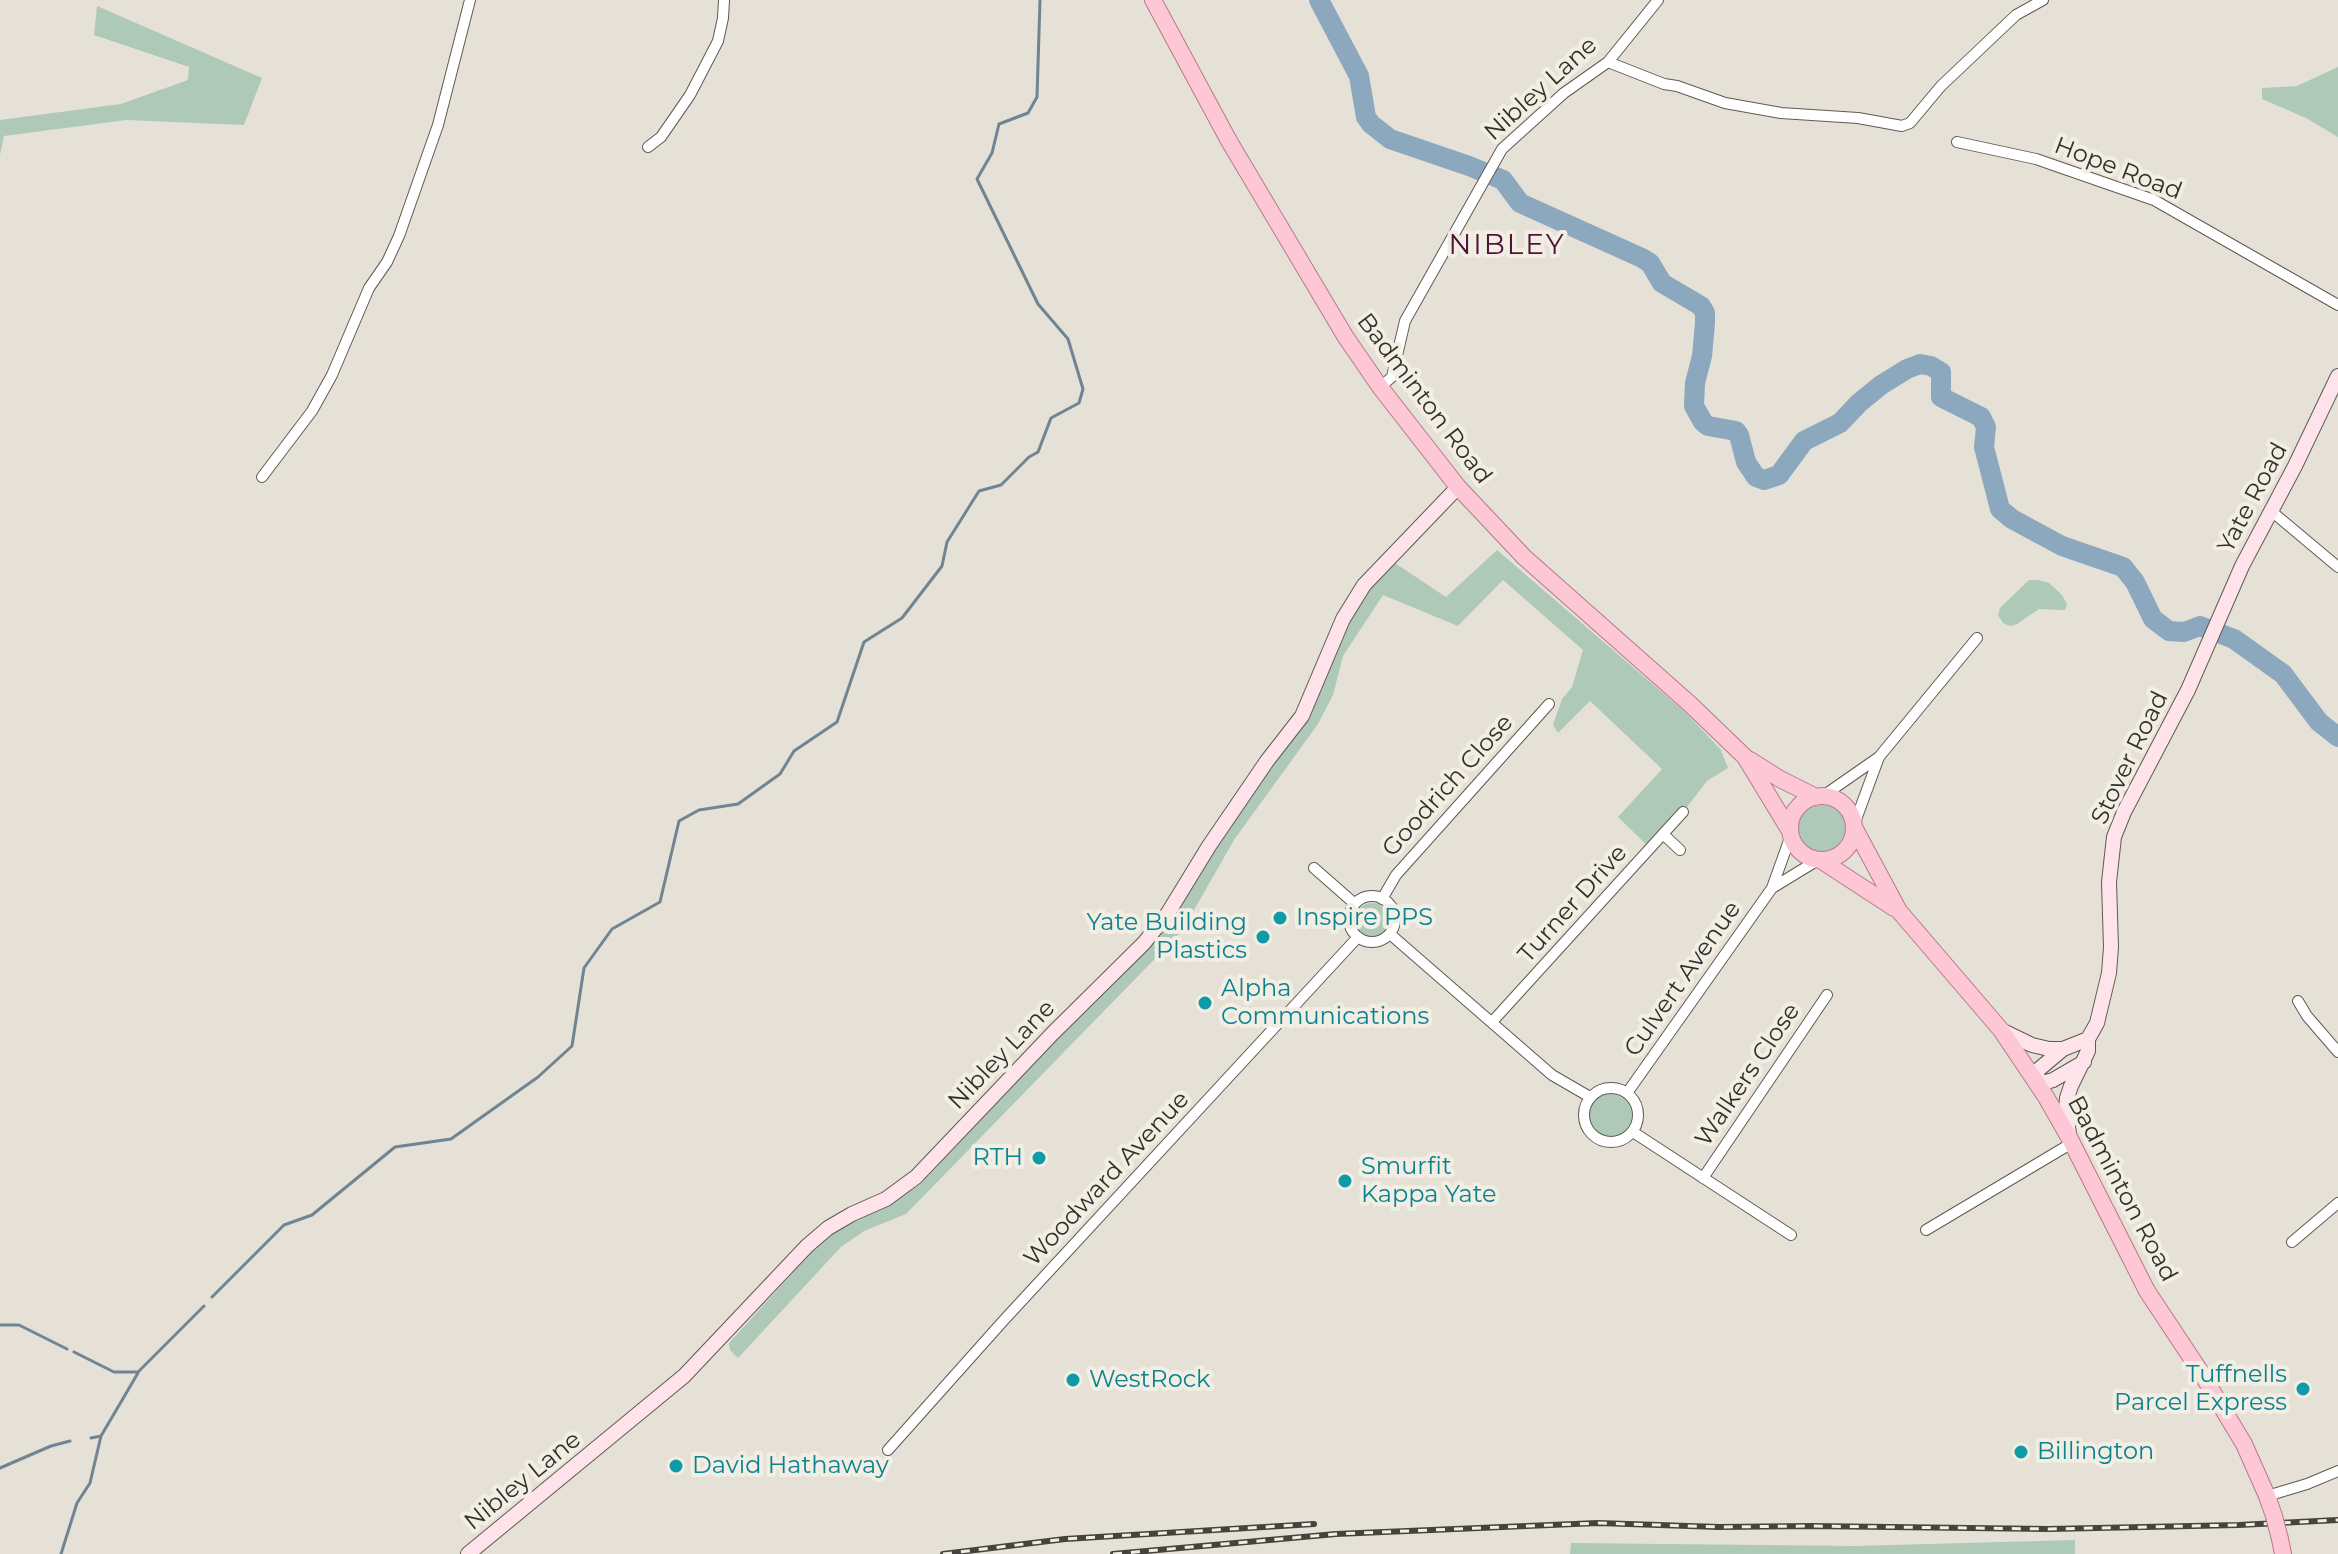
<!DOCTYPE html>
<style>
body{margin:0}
canvas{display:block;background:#e6e1d7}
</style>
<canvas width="2338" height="1554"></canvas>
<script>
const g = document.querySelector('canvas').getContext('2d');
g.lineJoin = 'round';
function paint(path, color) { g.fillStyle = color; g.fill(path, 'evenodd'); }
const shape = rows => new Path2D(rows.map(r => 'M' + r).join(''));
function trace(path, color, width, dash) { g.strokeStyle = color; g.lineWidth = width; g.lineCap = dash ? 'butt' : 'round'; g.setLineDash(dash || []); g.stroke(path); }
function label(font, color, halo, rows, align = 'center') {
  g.font = font + ' Montserrat,sans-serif'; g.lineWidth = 8; g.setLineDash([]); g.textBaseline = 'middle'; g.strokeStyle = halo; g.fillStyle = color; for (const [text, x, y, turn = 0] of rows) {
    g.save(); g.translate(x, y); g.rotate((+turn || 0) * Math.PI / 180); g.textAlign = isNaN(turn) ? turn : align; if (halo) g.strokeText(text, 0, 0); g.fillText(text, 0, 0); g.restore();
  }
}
const green = shape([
 [97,6,262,78,244,125,126,120,4,136,0,155,0,120,121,104,188,80,189,67,94,35],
 [2338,67,2338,137,2306,118,2262,99,2262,88,2297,86],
 [1497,550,1686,713,1721,750,1728,768,1707,781,1683,812,1650,848,1618,817,1662,769,1590,701,1558,733,1553,725,1562,699,1572,687,1583,650,1503,580,1458,626,1383,595,1343,656,1333,695,1318,724,1234,840,1182,931,906,1214,864,1231,841,1247,738,1358,730,1350,729,1343,812,1252,835,1232,890,1204,920,1185,1059,1037,1150,947,1175,916,1225,832,1310,714,1344,631,1373,579,1392,561,1446,597],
 [2029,580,2038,580,2049,583,2062,595,2067,604,2065,610,2039,609,2017,624,2010,626,2003,623,1998,615,2000,608],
 '1798 829a24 24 0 1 1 48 0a24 24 0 1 1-48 0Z',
 '1355 920a17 17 0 1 1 34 0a17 17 0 1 1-34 0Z',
 '1588 1116a22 22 0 1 1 44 0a22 22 0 1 1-44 0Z',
 [2075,1540,2075,1554,1570,1554,1571,1543,1855,1546]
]);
const stream = shape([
 [212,1297,284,1225,312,1215,395,1147,451,1139,538,1077,572,1046,584,968,612,929,660,902,679,821,699,810,738,804,780,774,794,751,837,722,864,642,902,618,942,566,947,542,979,491,1001,485,1029,457,1038,452,1051,418,1079,403,1083,389,1068,339,1038,304,977,179,992,153,999,124,1028,113,1037,97,1040,0],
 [0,1325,19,1325,67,1349],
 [74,1352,114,1372,138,1372,204,1306],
 [91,1438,101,1436,138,1373],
 [0,1468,51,1446,70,1441],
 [61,1554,77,1503,90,1483,101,1436]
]);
const river = shape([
 [1319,0,1359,76,1366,117,1371,124,1390,139,1469,166,1503,180,1520,203,1642,258,1650,263,1662,283,1701,306,1705,313,1705,323,1702,356,1695,383,1694,406,1703,422,1708,426,1736,431,1739,435,1746,462,1756,477,1764,480,1779,475,1804,441,1840,423,1859,403,1881,385,1907,369,1920,364,1931,366,1941,372,1941,397,1981,417,1986,427,1984,447,2000,509,2012,519,2062,546,2123,567,2135,582,2153,619,2169,631,2184,632,2200,626,2234,639,2283,674,2319,722,2338,737]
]);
const street = shape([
 [1608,62,1664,84,1677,86,1725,103,1781,113,1858,118,1902,126,1910,123,1941,86,2016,15,2043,0],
 [1957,142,2036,159,2154,200,2338,305],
 [648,147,661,137,690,95,718,41,723,18,724,0],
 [1380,387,1392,377,1405,321,1502,149,1564,93,1608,62,1658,0],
 [262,477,312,411,332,375,369,288,387,262,399,236,438,125,470,0],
 [2270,510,2338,567],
 [1823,796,1879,757,1977,638],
 [1854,825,1879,757],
 [1663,834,1680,850],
 [1314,868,1355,904],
 [1772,888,1818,860],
 '1349 919a23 23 0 1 1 46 0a23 23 0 1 1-46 0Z',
 [1382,899,1396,875,1549,704],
 [1390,934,1552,1075,1590,1097],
 [2298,1001,2307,1016,2338,1052],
 [1492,1022,1683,812],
 '1584 1115a27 27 0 1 1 54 0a27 27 0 1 1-54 0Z',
 [1627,1093,1772,888,1791,835],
 [1633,1132,1791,1235],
 [1703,1178,1827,995],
 [1926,1230,2072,1143],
 [2292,1242,2338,1203],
 [888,1450,1004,1320,1358,937],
 [2267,1496,2307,1484,2338,1471]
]);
const secondary = shape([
 [2001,1030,2032,1045,2049,1049,2063,1049,2088,1039],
 [2063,1049,2038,1070,2036,1081,2046,1082,2053,1080,2084,1062],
 [2069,1134,2066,1110,2067,1098,2071,1086,2088,1051,2088,1039,2097,1023,2109,973,2111,947,2109,882,2114,837,2124,812,2188,690,2242,566,2295,466,2338,376],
 [468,1554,684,1376,807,1246,828,1228,852,1214,886,1199,916,1177,1053,1033,1144,943,1168,913,1209,846,1267,761,1302,716,1343,619,1364,585,1458,487]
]);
const primary = shape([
 [1153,0,1229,141,1345,336,1380,387,1458,487,1524,557,1691,705,1745,757,1790,831],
 [1750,760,1780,779,1816,797],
 '1790 828a32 32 0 1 1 64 0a32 32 0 1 1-64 0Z',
 [1855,829,1899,911,2001,1030,2046,1097,2070,1139,2147,1291,2200,1371,2244,1444,2267,1496,2274,1516],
 [1822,861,1894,908],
 [2280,1539,2283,1554]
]);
const rail = shape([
 [943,1554,1065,1539,1314,1524],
 [1113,1554,1336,1534,1598,1523,1719,1527,1810,1526,2049,1529,2239,1525,2338,1520]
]);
const primaryBridge = shape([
 [2274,1516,2280,1539]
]);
const markers = [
 [1280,918,8,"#0f9aa8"],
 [1263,937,8,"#0f9aa8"],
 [1205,1003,8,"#0f9aa8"],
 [1039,1158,8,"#0f9aa8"],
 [1345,1181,8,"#0f9aa8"],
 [1073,1380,8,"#0f9aa8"],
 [2303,1389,8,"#0f9aa8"],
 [2021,1452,8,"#0f9aa8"],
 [676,1466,8,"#0f9aa8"]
];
const streetNames = [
 ["Nibley Lane",1541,89,-42],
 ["Hope Road",2118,169,21],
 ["Badminton Road",1424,399,53],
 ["Yate Road",2253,498,-62],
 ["Stover Road",2130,758,-64],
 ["Goodrich Close",1448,786,-48],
 ["Turner Drive",1573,904,-48],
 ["Culvert Avenue",1683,979,-55],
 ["Nibley Lane",1002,1055,-46],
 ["Walkers Close",1748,1075,-56],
 ["Woodward Avenue",1107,1179,-47],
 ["Badminton Road",2122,1189,62],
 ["Nibley Lane",523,1481,-39]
];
const cultureNames = [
 ["Inspire PPS",1296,918],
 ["Yate Building",1247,923,"right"],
 ["Plastics",1247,951,"right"],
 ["Alpha",1221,989],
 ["Communications",1221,1017],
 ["RTH",1023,1158,"right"],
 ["Smurfit",1361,1167],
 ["Kappa Yate",1361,1195],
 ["Tuffnells",2287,1375,"right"],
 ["Parcel Express",2287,1403,"right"],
 ["WestRock",1089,1380],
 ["Billington",2037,1452],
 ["David Hathaway",692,1466]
];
const quarterNames = [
 ["NIBLEY",1507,246]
];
paint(green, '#aec9b8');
trace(stream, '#708492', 3);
trace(river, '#8ba8be', 20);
trace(street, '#5f5a52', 12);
trace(secondary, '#5f5a52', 16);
trace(primary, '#b77989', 18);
trace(street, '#fff', 10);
trace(secondary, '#ffe3eb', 14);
trace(primary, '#fec7d6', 16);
trace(rail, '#46433f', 6);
trace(rail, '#f3eee4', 3, [9]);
trace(primaryBridge, '#b77989', 18, []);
trace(primaryBridge, '#fec7d6', 16);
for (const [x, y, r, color] of markers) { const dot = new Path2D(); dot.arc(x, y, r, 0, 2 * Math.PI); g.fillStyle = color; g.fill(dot); trace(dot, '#f3eee4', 3); }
label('24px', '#32302c', '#f3eee4', streetNames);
label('24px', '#0d838f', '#f3eee4', cultureNames, 'left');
g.letterSpacing = '2px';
label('28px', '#50143a', '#f3eee4', quarterNames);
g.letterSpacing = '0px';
</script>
